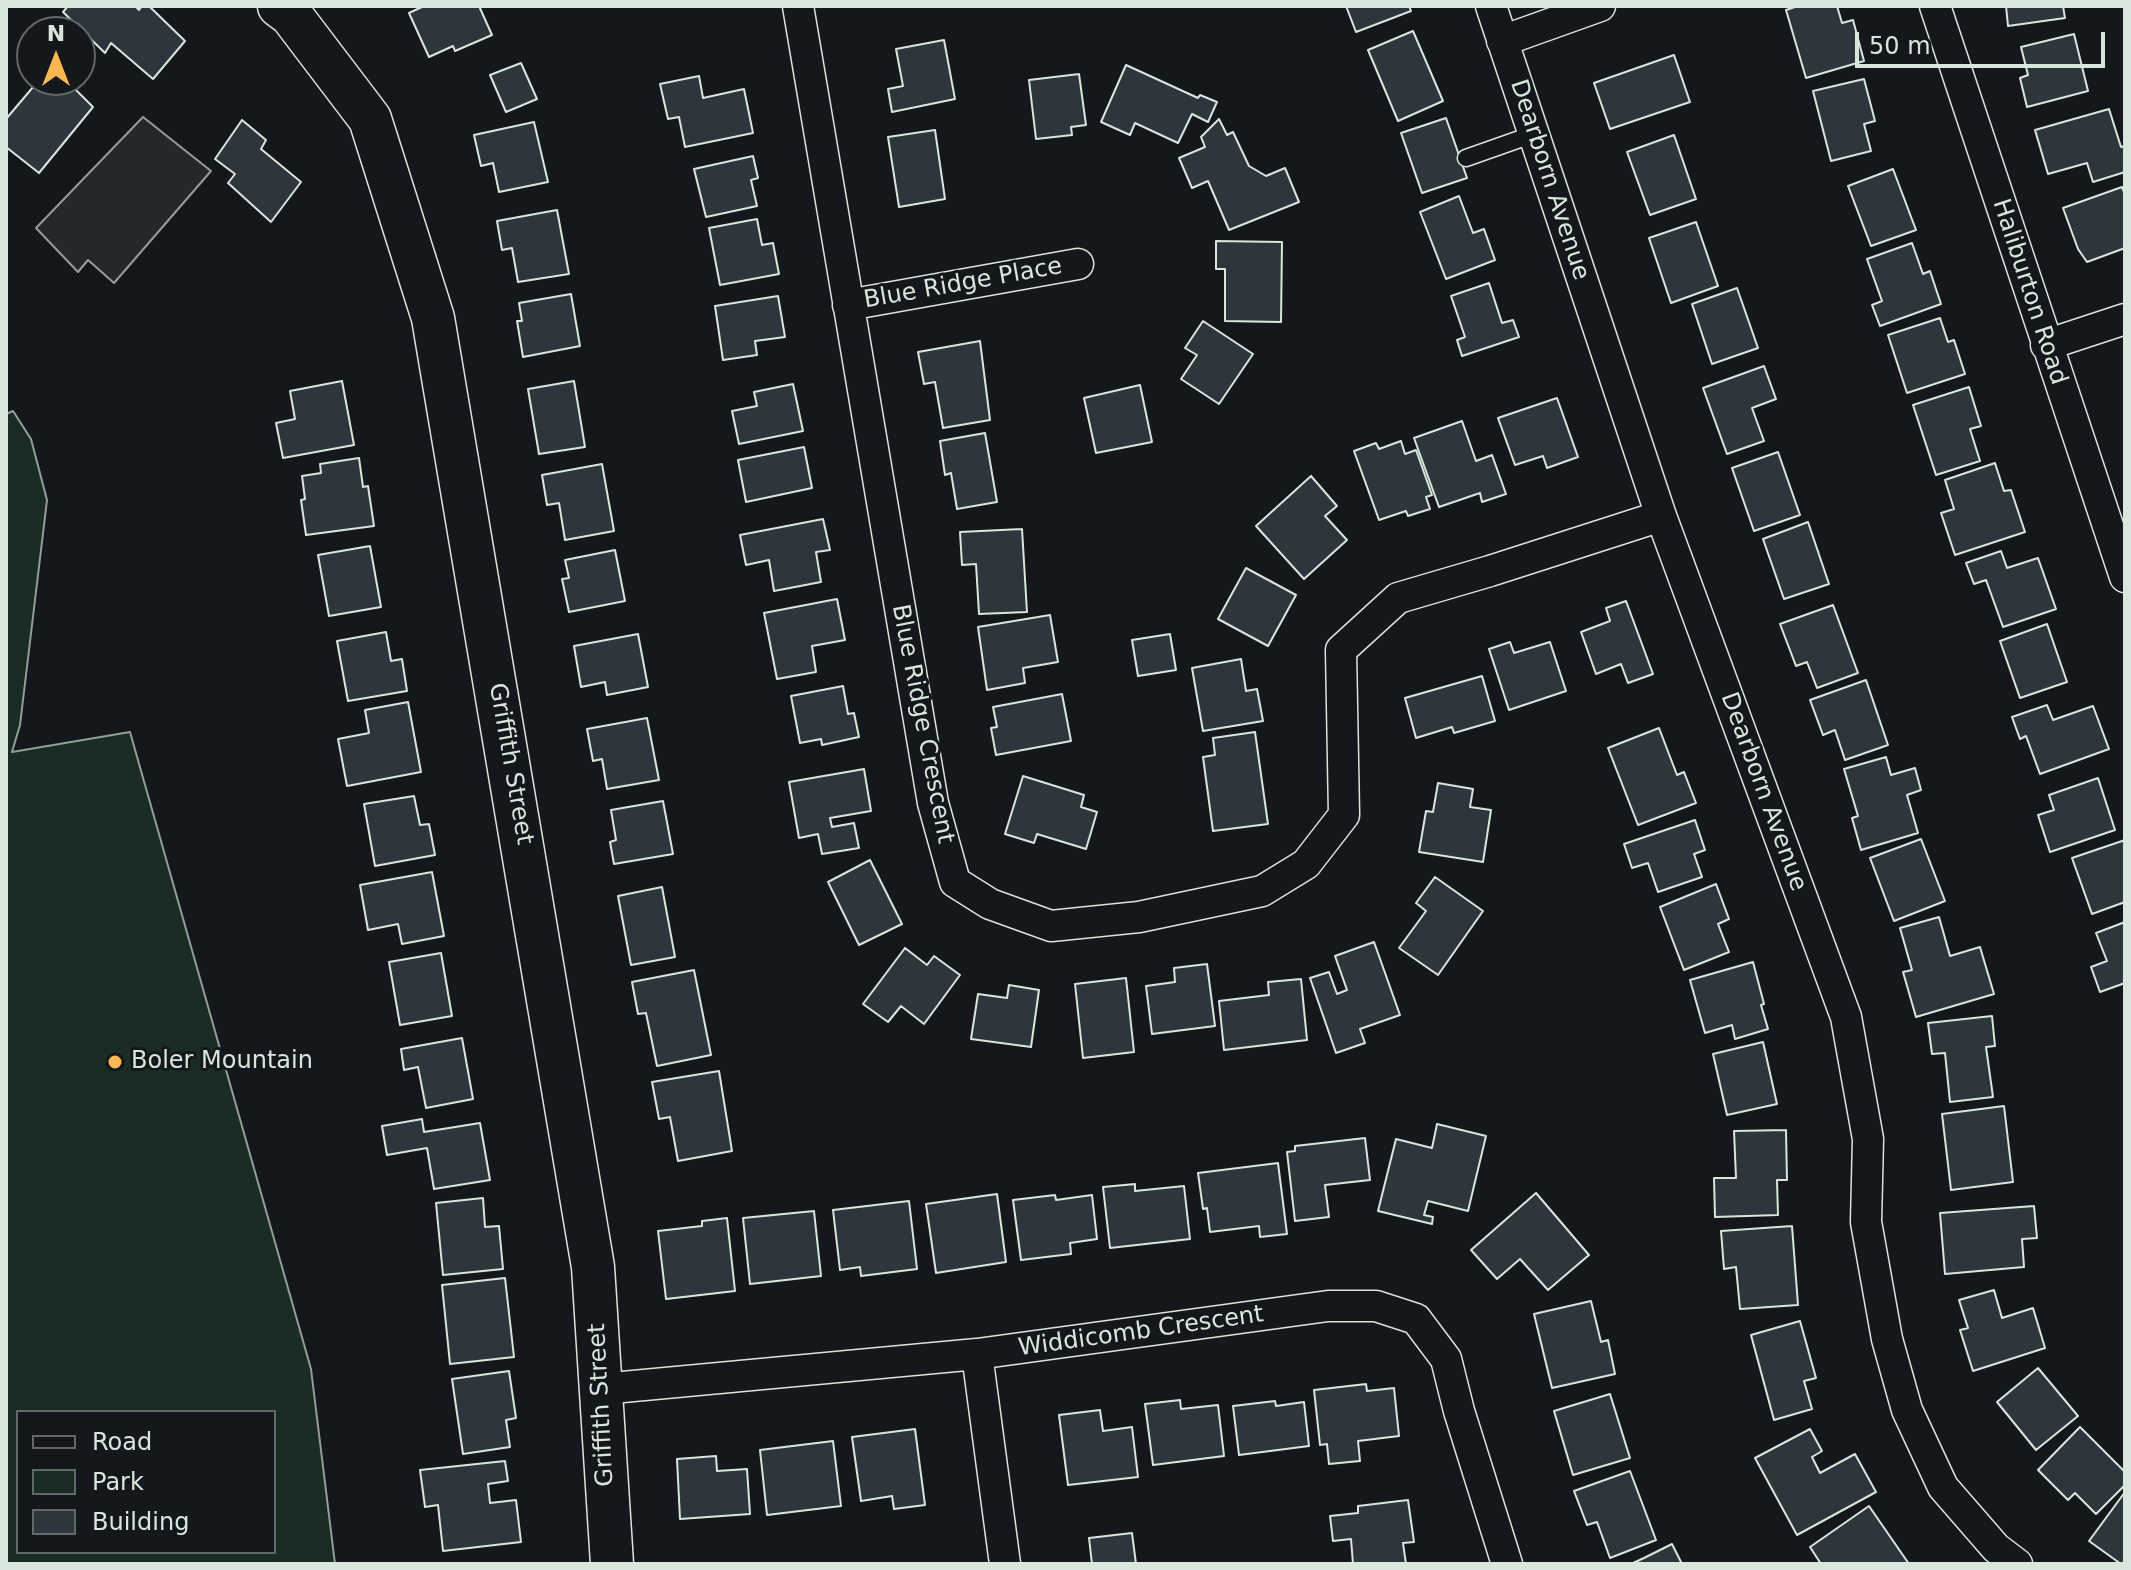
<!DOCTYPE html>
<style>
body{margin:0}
#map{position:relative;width:2131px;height:1570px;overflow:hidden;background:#14181c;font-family:"DejaVu Sans",sans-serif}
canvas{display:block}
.frame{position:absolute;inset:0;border:8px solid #d8e6dc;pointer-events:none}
.legend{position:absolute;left:16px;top:1410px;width:260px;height:144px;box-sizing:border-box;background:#14181c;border:2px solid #626a69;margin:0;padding:10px 14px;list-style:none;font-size:24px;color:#d8e6dc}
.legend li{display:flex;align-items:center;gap:16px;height:40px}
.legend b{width:40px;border:2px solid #626a69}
.north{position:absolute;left:16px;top:16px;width:80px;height:80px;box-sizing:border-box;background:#14181c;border:2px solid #626a69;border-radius:50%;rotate:0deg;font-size:22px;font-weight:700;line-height:32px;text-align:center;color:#d8e6dc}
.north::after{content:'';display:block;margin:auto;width:28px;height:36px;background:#ffb74d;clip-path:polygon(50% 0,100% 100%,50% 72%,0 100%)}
.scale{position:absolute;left:1855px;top:32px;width:250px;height:36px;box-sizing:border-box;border:4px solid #d8e6dc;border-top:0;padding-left:10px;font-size:24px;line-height:28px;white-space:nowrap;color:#d8e6dc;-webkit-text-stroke:6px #14181c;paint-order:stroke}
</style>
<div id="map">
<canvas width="2131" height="1570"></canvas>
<div class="frame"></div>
<ul class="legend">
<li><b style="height:10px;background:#14181c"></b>Road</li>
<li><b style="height:22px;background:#1a2d24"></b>Park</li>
<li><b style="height:22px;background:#2c363c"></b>Building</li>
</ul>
<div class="north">N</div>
<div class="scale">50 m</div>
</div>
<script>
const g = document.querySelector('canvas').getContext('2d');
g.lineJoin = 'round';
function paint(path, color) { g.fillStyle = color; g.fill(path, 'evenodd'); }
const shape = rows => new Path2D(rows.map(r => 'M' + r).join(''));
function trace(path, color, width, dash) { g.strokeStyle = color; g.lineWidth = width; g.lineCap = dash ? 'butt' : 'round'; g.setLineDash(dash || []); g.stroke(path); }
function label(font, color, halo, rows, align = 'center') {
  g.font = font + ' "DejaVu Sans",sans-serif'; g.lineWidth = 6; g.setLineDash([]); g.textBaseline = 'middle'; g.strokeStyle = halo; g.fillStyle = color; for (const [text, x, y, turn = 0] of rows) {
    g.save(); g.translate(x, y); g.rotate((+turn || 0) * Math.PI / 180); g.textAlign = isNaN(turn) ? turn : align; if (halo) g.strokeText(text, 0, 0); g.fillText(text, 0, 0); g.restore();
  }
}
const green = shape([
 [13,411,31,439,47,500,20,725,12,752,130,732,311,1369,335,1564,6,1564,6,414,13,411],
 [18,1412,274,1412,274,1552,18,1552,18,1412]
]);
const parking = shape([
 [143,117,211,171,114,283,88,260,78,272,36,228,143,117]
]);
const building = shape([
 [68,6,135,6,139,10,142,6,149,6,185,41,153,79,111,43,105,53,63,12,68,6],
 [424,6,479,6,492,35,455,51,453,46,429,57,409,13,424,6],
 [1346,6,1409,6,1411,11,1356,32,1346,6],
 [1798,6,1837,6,1842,23,1853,20,1864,61,1806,78,1786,10,1798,6],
 [2006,6,2063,6,2065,18,2008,26,2006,6],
 [1413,31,1443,101,1398,121,1368,50,1413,31],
 [2074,34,2088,91,2027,107,2020,78,2028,75,2021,47,2074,34],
 [944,40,955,99,892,112,888,89,903,86,896,49,944,40],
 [1674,55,1690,102,1610,129,1594,83,1674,55],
 [521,63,537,99,506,112,490,75,521,63],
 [1126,65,1198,98,1200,95,1217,102,1208,122,1192,114,1178,143,1135,123,1130,135,1101,122,1126,65],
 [1079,74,1086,125,1071,127,1072,135,1036,139,1029,80,1079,74],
 [699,76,703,98,744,89,753,133,685,147,679,117,668,119,660,84,699,76],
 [1864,79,1875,121,1864,124,1871,151,1831,161,1813,91,1864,79],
 [39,80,66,80,93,107,39,173,6,147,6,119,39,80],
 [2109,109,2121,147,2125,146,2125,172,2093,182,2087,163,2048,174,2035,130,2109,109],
 [1446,118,1467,178,1422,193,1401,133,1446,118],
 [1219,119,1227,135,1233,132,1249,166,1266,176,1285,168,1299,202,1229,230,1208,181,1192,188,1179,158,1205,147,1201,137,1219,119],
 [242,120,266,140,261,149,301,182,271,222,228,183,235,174,215,159,242,120],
 [534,122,548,182,499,192,493,163,481,166,474,135,534,122],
 [935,130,945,199,899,207,888,137,935,130],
 [1674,135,1696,199,1650,215,1627,152,1674,135],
 [753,156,758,178,751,180,757,206,706,217,694,169,753,156],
 [1893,169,1916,230,1871,246,1848,186,1893,169],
 [2122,187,2125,195,2125,248,2087,262,2078,249,2063,208,2122,187],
 [1459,196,1473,233,1484,229,1495,260,1446,279,1420,212,1459,196],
 [557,210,569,274,518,282,512,248,502,250,497,221,557,210],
 [757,219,762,245,773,243,779,274,720,285,709,228,757,219],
 [1696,222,1718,286,1671,303,1649,238,1696,222],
 [1216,241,1282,242,1281,322,1225,321,1225,269,1216,269,1216,241],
 [1912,243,1923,274,1930,271,1941,304,1880,326,1872,305,1882,301,1867,259,1912,243],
 [1489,283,1502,323,1513,320,1519,337,1462,356,1457,340,1465,337,1451,296,1489,283],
 [1737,288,1758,348,1712,364,1692,304,1737,288],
 [571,294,580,346,523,357,517,321,522,321,519,303,571,294],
 [778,296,785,337,755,341,757,355,723,360,715,306,778,296],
 [1940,318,1948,342,1954,340,1965,374,1907,393,1888,335,1940,318],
 [1203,321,1253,354,1219,404,1181,379,1197,355,1185,348,1203,321],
 [980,341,990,420,943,428,935,382,924,384,918,352,980,341],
 [1764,366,1776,399,1752,408,1764,441,1727,454,1703,388,1764,366],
 [342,381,354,445,283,458,276,423,295,419,290,391,342,381],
 [574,381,585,447,539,454,528,389,574,381],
 [793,384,803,431,739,444,732,411,757,406,754,392,793,384],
 [1140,385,1152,442,1096,453,1084,398,1140,385],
 [1969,387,1981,426,1970,429,1980,461,1936,475,1913,405,1969,387],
 [1557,398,1578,457,1547,468,1543,456,1515,465,1498,418,1557,398],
 [1462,421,1476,461,1492,455,1506,494,1482,502,1480,493,1439,507,1414,438,1462,421],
 [985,433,997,502,957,509,951,473,945,475,940,441,985,433],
 [1401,441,1405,454,1416,450,1432,495,1426,497,1430,509,1408,516,1406,511,1379,520,1354,451,1376,443,1379,449,1401,441],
 [804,447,812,488,746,502,738,460,804,447],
 [1778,452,1800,515,1754,531,1732,468,1778,452],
 [359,458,363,487,368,486,374,526,306,535,301,500,305,499,302,476,321,473,320,464,359,458],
 [1995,463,2004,491,2011,490,2025,532,1955,555,1941,513,1954,509,1945,480,1995,463],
 [602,464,614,531,565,540,559,503,547,505,542,475,602,464],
 [1311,476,1337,506,1325,516,1347,540,1304,579,1256,526,1311,476],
 [823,519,830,550,816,552,821,582,774,591,769,560,746,565,740,535,823,519],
 [1808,522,1829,584,1784,599,1763,539,1808,522],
 [1022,529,1027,612,979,614,976,564,962,565,960,532,1022,529],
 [370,546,381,607,329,616,318,555,370,546],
 [615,550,625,601,569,612,562,579,569,578,565,560,615,550],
 [2001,551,2007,568,2038,558,2056,609,2003,627,1986,580,1974,584,1966,563,2001,551],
 [1246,568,1296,595,1268,646,1218,619,1246,568],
 [837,599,845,640,812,646,816,672,777,679,764,613,837,599],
 [1626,601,1653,674,1628,683,1621,664,1596,674,1581,632,1610,621,1606,608,1626,601],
 [1833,605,1858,673,1817,688,1807,662,1796,666,1780,624,1833,605],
 [1050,615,1058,662,1023,668,1025,683,987,690,978,627,1050,615],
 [2047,624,2067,682,2020,698,2000,641,2047,624],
 [386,632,391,661,402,659,407,691,348,701,337,641,386,632],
 [638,634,648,687,607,695,605,682,581,687,574,646,638,634],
 [1170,634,1176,670,1138,676,1132,640,1170,634],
 [1510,642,1514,653,1550,642,1566,691,1509,710,1489,649,1510,642],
 [1241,659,1246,691,1257,689,1263,721,1203,731,1192,668,1241,659],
 [1482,676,1495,721,1454,733,1452,727,1416,738,1405,698,1482,676],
 [1866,680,1888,745,1845,760,1835,730,1823,735,1810,700,1866,680],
 [843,686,848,714,854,713,859,737,822,745,821,739,800,743,791,696,843,686],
 [1062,694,1071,741,996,755,991,728,997,727,993,707,1062,694],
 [408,702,421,772,347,786,338,739,369,733,365,710,408,702],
 [2047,705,2053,720,2093,706,2109,749,2040,774,2026,736,2020,739,2012,717,2047,705],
 [647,718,659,780,607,789,602,759,593,761,587,729,647,718],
 [1659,728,1677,775,1684,772,1696,803,1638,825,1608,748,1659,728],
 [1255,732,1268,824,1213,831,1203,757,1215,755,1213,738,1255,732],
 [1886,757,1891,775,1915,768,1921,790,1907,795,1918,833,1861,850,1852,818,1858,816,1844,769,1886,757],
 [864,769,871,811,830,818,832,827,854,823,859,848,822,854,818,834,799,838,789,782,864,769],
 [1023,776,1084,795,1081,807,1097,812,1086,849,1037,834,1034,843,1005,834,1023,776],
 [2098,778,2115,830,2050,852,2038,815,2054,810,2049,795,2098,778],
 [1438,783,1473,789,1470,807,1491,810,1483,862,1419,852,1426,811,1433,812,1438,783],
 [414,796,420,825,429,824,435,855,375,866,364,804,414,796],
 [663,801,673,854,614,864,610,842,616,840,611,810,663,801],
 [1695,820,1705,850,1694,854,1702,877,1658,892,1648,863,1632,868,1624,844,1695,820],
 [1921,839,1945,901,1894,921,1870,858,1921,839],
 [2125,840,2125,902,2092,914,2072,858,2125,840],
 [870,860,902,924,859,945,828,882,870,860],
 [432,872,444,936,402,944,398,924,368,930,360,885,432,872],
 [1435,877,1483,911,1438,975,1399,948,1426,911,1416,903,1435,877],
 [1716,884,1729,919,1718,924,1729,952,1684,970,1660,907,1716,884],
 [662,887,675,957,631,965,618,896,662,887],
 [1939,917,1950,956,1980,947,1994,994,1916,1017,1903,972,1912,970,1900,928,1939,917],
 [2125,922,2125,983,2100,992,2091,967,2107,961,2096,933,2125,922],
 [1374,942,1400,1015,1360,1029,1365,1043,1336,1053,1310,978,1329,972,1337,994,1347,990,1335,956,1374,942],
 [905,948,927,965,934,956,960,975,924,1024,901,1006,888,1022,863,1004,905,948],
 [441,953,452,1016,400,1025,389,962,441,953],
 [1753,962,1764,1004,1761,1005,1768,1029,1735,1039,1732,1025,1705,1033,1690,980,1753,962],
 [1207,964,1215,1026,1152,1034,1146,986,1175,982,1174,968,1207,964],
 [694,970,711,1055,657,1066,646,1013,638,1014,632,982,694,970],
 [1126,978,1134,1052,1083,1058,1075,984,1126,978],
 [1301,979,1307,1040,1224,1050,1219,1001,1269,995,1268,982,1301,979],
 [1009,985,1039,990,1031,1047,971,1039,978,994,1007,998,1009,985],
 [1992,1016,1995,1046,1986,1047,1993,1097,1950,1102,1945,1053,1932,1054,1928,1023,1992,1016],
 [462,1038,473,1099,426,1108,418,1067,404,1070,401,1049,462,1038],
 [1763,1042,1777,1104,1727,1115,1713,1054,1763,1042],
 [719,1071,732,1151,678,1161,670,1117,659,1119,652,1082,719,1071],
 [2004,1106,2013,1182,1951,1190,1942,1114,2004,1106],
 [422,1119,424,1132,480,1123,490,1180,434,1189,427,1148,387,1155,382,1126,422,1119],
 [1437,1124,1486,1136,1468,1211,1428,1201,1424,1215,1433,1217,1432,1224,1378,1211,1396,1139,1432,1148,1437,1124],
 [1786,1130,1787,1180,1777,1180,1778,1215,1715,1217,1714,1178,1736,1178,1734,1131,1786,1130],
 [1365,1138,1370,1180,1325,1185,1329,1217,1295,1221,1287,1152,1295,1151,1295,1146,1365,1138],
 [1278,1163,1287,1234,1260,1237,1259,1226,1210,1232,1207,1208,1203,1209,1198,1173,1278,1163],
 [1135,1184,1135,1191,1184,1186,1190,1239,1110,1248,1103,1187,1135,1184],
 [1536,1193,1589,1255,1548,1290,1520,1259,1497,1279,1471,1250,1536,1193],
 [997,1194,1006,1262,936,1273,926,1204,997,1194],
 [1055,1195,1056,1200,1092,1195,1097,1239,1070,1243,1071,1254,1021,1260,1013,1200,1055,1195],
 [483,1198,485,1227,499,1226,503,1269,443,1275,436,1203,483,1198],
 [909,1201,917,1269,861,1276,860,1267,840,1270,833,1210,909,1201],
 [2034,1206,2037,1238,2022,1239,2024,1267,1945,1274,1940,1213,2034,1206],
 [814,1211,821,1276,750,1284,743,1218,814,1211],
 [727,1218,735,1291,666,1299,658,1231,702,1226,702,1221,727,1218],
 [1792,1226,1798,1305,1740,1309,1736,1267,1724,1269,1721,1231,1792,1226],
 [505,1278,514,1357,450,1364,442,1285,505,1278],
 [1994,1290,2002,1318,2033,1308,2045,1348,1973,1371,1960,1330,1968,1328,1959,1300,1994,1290],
 [1591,1301,1601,1342,1608,1340,1615,1374,1552,1388,1534,1314,1591,1301],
 [1800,1321,1816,1378,1804,1381,1812,1409,1774,1420,1751,1335,1800,1321],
 [2038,1368,2078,1416,2036,1450,1997,1402,2038,1368],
 [509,1371,516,1418,506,1420,510,1447,463,1454,452,1379,509,1371],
 [1366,1384,1367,1391,1394,1388,1399,1436,1358,1441,1360,1461,1329,1464,1327,1444,1320,1445,1314,1390,1366,1384],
 [1610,1394,1630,1458,1573,1475,1554,1411,1610,1394],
 [1180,1400,1181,1409,1218,1405,1224,1456,1153,1465,1145,1404,1180,1400],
 [1275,1401,1276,1406,1304,1402,1309,1446,1239,1455,1233,1406,1275,1401],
 [1100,1410,1103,1431,1132,1427,1138,1477,1068,1485,1059,1415,1100,1410],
 [2080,1427,2125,1472,2125,1485,2096,1514,2075,1493,2068,1500,2038,1470,2080,1427],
 [915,1429,925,1505,894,1509,892,1496,861,1501,852,1437,915,1429],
 [1810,1429,1822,1451,1812,1457,1820,1473,1855,1454,1876,1492,1797,1535,1755,1458,1810,1429],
 [833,1441,841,1506,767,1515,760,1450,833,1441],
 [716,1456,717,1471,747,1469,750,1514,680,1519,677,1459,716,1456],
 [505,1461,508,1481,488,1484,490,1503,516,1500,521,1542,443,1551,438,1505,425,1507,420,1470,505,1461],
 [1630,1471,1656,1540,1610,1558,1597,1522,1587,1525,1574,1491,1630,1471],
 [2125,1492,2125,1562,2121,1564,2089,1541,2125,1492],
 [1408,1500,1414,1542,1403,1543,1406,1564,1353,1564,1351,1539,1333,1541,1330,1516,1358,1513,1358,1506,1408,1500],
 [1869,1506,1909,1564,1821,1564,1810,1547,1869,1506],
 [1132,1533,1136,1564,1092,1564,1089,1538,1132,1533],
 [1672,1544,1682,1564,1631,1564,1644,1558,1672,1544]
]);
const lane = shape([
 [1466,158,1534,134]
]);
const street = shape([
 [798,6,933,803,955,882,990,904,1051,926,1139,917,1262,891,1306,864,1344,815,1341,650,1398,598,1490,571,1661,516],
 [1491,6,1661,516,1846,1017,1868,1139,1866,1222,1887,1339,1907,1410,1943,1487,1996,1548,2017,1564],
 [1935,6,2125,577],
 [1502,41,1600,6],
 [848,305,1078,264],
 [2046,345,2125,319],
 [977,1354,1005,1564],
 [601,1389,977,1354,1328,1306,1376,1306,1416,1319,1446,1359,1459,1411,1507,1564]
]);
const secondary = shape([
 [279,6,291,15,370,119,433,318,593,1267,612,1564]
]);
const markers = [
 [115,1062,8,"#ffb74d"]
];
const streetNames = [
 ["Dearborn Avenue",1549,180,72],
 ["Blue Ridge Place",963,284,-10],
 ["Haliburton Road",2029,292,72],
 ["Blue Ridge Crescent",922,724,79],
 ["Griffith Street",510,764,80],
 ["Dearborn Avenue",1763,792,70],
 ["Widdicomb Crescent",1141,1332,-8],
 ["Griffith Street",602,1405,-93]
];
const poiNames = [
 ["Boler Mountain",131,1062]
];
paint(green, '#1a2d24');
trace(green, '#939e99', 2);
paint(parking, '#24282b');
trace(parking, '#939e99', 2);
paint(building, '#2c363c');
trace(building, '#d8e6dc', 2);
trace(lane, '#d8e6dc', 19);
trace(street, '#d8e6dc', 33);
trace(secondary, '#d8e6dc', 45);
trace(lane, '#14181c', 16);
trace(street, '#14181c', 30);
trace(secondary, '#14181c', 42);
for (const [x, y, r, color] of markers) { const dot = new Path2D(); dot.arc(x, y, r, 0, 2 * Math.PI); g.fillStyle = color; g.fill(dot); trace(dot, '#14181c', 3); }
label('24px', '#d8e6dc', '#14181c', streetNames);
label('24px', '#d8e6dc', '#14181c', poiNames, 'left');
</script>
